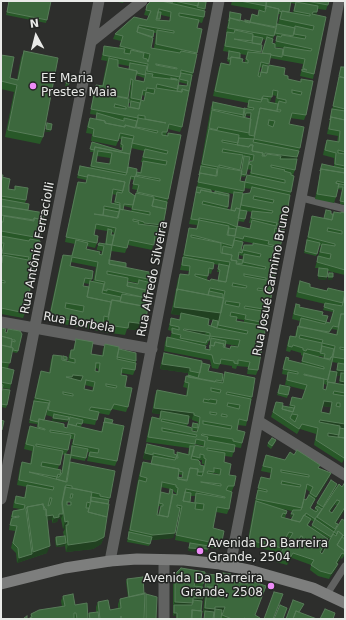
<!DOCTYPE html>
<meta charset="utf-8">
<style>
body{margin:0}
#map{position:relative;width:346px;height:620px;overflow:hidden;background:#2d2e2c;font-family:"DejaVu Sans",sans-serif}
canvas{display:block}
.frame{position:absolute;inset:0;border:2px solid #e9eae8;pointer-events:none}
.north{position:absolute;left:16px;top:16px;width:40px;height:40px;-webkit-text-stroke:3px #232523;paint-order:stroke;rotate:353deg;font-size:11px;font-weight:700;line-height:16px;text-align:center;color:#e9eae8}
.north::after{content:'';display:block;margin:auto;width:14px;height:18px;background:#e9eae8;clip-path:polygon(50% 0,100% 100%,50% 72%,0 100%)}
</style>
<div id="map">
<canvas width="346" height="620"></canvas>
<div class="frame"></div>
<div class="north">N</div>
</div>
<script>
const g = document.querySelector('canvas').getContext('2d');
g.lineJoin = 'round';
const shape = rows => new Path2D(rows.map(r => 'M' + r).join(''));
function trace(path, color, width, dash) { g.strokeStyle = color; g.lineWidth = width; g.lineCap = dash ? 'butt' : 'round'; g.setLineDash(dash || []); g.stroke(path); }
function paint(path, color) { g.fillStyle = color; g.fill(path, 'evenodd'); }
function label(font, color, halo, rows, align = 'center') {
  g.font = font + ' "DejaVu Sans",sans-serif'; g.lineWidth = 3; g.setLineDash([]); g.textBaseline = 'middle'; g.strokeStyle = halo; g.fillStyle = color; for (const [text, x, y, turn = 0] of rows) {
    g.save(); g.translate(x, y); g.rotate((+turn || 0) * Math.PI / 180); g.textAlign = isNaN(turn) ? turn : align; if (halo) g.strokeText(text, 0, 0); g.fillText(text, 0, 0); g.restore();
  }
}
const service = shape([
 [302,198,345,209],
 [327,594,345,566]
]);
const minor = shape([
 [92,41,142,1],
 [1,322,152,349],
 [258,421,345,475],
 [1,499,99,1],
 [110,561,219,1],
 [230,566,339,1],
 [164,619,164,560]
]);
const secondary = shape([
 [1,584,65,568,110,561,137,559,184,560,220,564,253,571,313,588,345,603]
]);
const wall = shape([
 [9,1,51,1,46,23,6,15],
 [113,1,124,1,123,3],
 [151,1,207,1,204,11,204,17,202,23,198,22,197,28,197,53,182,127,180,132,168,129,166,135,167,136,168,133,168,199,161,236,159,241,154,241,152,250,128,245,125,253,111,251,109,260,153,280,145,324,143,331,127,329,125,335,104,332,48,321,61,260,63,255,71,256,75,244,65,242,76,187,78,182,86,183,86,180,77,178,80,166,90,168,93,152,90,152,92,142,122,151,122,148,120,147,121,139,119,139,116,146,91,141,92,134,86,133,88,123,90,118,96,119,97,115,90,114,94,90,96,85,102,86,107,61,101,60,103,51,104,46,119,48,121,41,113,39,115,34,147,20,149,16,144,15,147,5],
 [161,15,170,17,169,21,160,20],
 [154,33,156,33,154,48,151,48],
 [118,64,129,66,129,69,118,67],
 [136,75,144,78,144,81,135,80],
 [179,82,187,84,187,86,178,85],
 [130,85,131,85,129,99,127,99],
 [146,93,144,101,141,100,142,95,145,96],
 [129,103,131,103,130,107,128,107],
 [131,148,144,151,141,162,143,162,140,172,136,175,128,167],
 [97,156,110,158,109,164,96,162],
 [130,179,134,180,132,189,137,190,135,196,129,192,129,185],
 [112,194,116,195,114,203,111,203],
 [124,206,132,208,131,211,123,210],
 [95,229,107,231,105,244,99,243,97,248,97,250,102,251,101,255,86,249,87,246,95,248,97,243,94,235],
 [112,232,114,233,113,235,111,235],
 [71,262,96,267,93,282,91,281,92,279,70,266],
 [128,281,138,283,138,284,128,282],
 [84,283,89,284,89,287,83,286],
 [103,321,106,322,106,324,103,324],
 [232,1,329,1,326,10,318,9,316,15,314,74,313,79,300,76,303,64,270,58,268,66,284,75,288,79,300,82,301,79,306,115,304,120,290,118,289,124,300,148,297,159,295,170,293,175,291,175,291,192,290,195,284,230,282,235,274,233,280,247,278,252,273,251,272,256,272,291,266,323,265,326,258,370,256,375,247,374,248,367,237,366,236,369,232,368,232,366,220,364,218,369,212,368,210,360,164,351,165,342,167,337,170,338,172,331,168,330,171,318,179,320,180,315,171,314,178,279,180,274,188,275,189,271,180,270,188,233,189,228,196,229,197,225,189,224,197,187,211,107,213,102,247,109,248,103,213,96,219,68,221,63,229,65,229,62,227,61,229,52,223,51,227,33,226,33,230,12,240,21,244,22,245,20,250,21,252,14,257,16,259,10,231,5],
 [291,3,295,4,293,13,289,12],
 [278,14,280,14,278,24,277,24],
 [274,35,281,37,277,36,275,44,272,43],
 [262,39,266,40,262,53,260,53,262,45,261,44],
 [275,47,284,48,283,49,275,48],
 [240,54,246,55,245,62,242,62,240,58],
 [260,67,262,68,261,72,259,72],
 [272,95,276,96,275,103,270,102],
 [245,115,250,116,250,119,245,117],
 [243,158,241,171,240,171],
 [249,160,252,160,252,161,249,164],
 [247,169,251,170,249,176,247,175,245,181,240,181,241,176,245,177],
 [244,188,251,189,250,193,242,197],
 [211,190,215,191,215,193,211,192],
 [222,192,234,194,230,210,227,210,228,207],
 [246,211,252,212,249,223,251,223,250,229,237,226,236,229,238,221,244,222,245,219],
 [242,241,267,246,244,245,242,250,241,250],
 [239,255,243,256,242,260,238,259],
 [214,264,219,265,217,272,219,272,218,281,210,281,207,280,208,273,211,274],
 [209,319,213,320,211,326,208,325],
 [237,319,244,320,244,322,236,321],
 [209,341,210,341,209,350,205,349,205,345,207,345],
 [226,344,238,346,238,347,231,346,230,349,225,348],
 [24,51,43,137,40,144,5,137,14,92,1,89,1,55,10,78,17,79,21,58],
 [341,67,345,67,345,205,340,204,342,190,338,189,336,197,334,203,315,199,322,164,334,167,334,158,323,155,325,145,327,140,337,142,338,136,327,134],
 [67,79,69,84,68,87,65,86],
 [1,175,8,189,14,190,15,186,26,200,25,203,28,210,45,213,25,313,23,318,1,314,1,262,2,258,1,258,2,248,1,248,1,222,2,220,1,220],
 [326,210,331,214,333,214,345,213,345,275,328,271,326,280,318,279,318,271,319,268,315,268,321,246,319,245,316,256,304,253,311,221,312,216,324,218],
 [300,281,310,287,326,291,328,288,345,292,345,290,345,458,342,463,314,445,316,434,300,429,297,434,271,417,276,402,283,406,289,407,292,397,302,399,305,390,285,385,287,375,282,374,284,362,286,357,288,360,301,364,303,356,301,355,301,353,291,350,290,352,286,351,288,341,290,336,295,337,296,331,298,326,299,326,300,321,292,319,294,309,296,304,299,307,322,315,326,322,330,323,333,312,323,310,325,304,296,297,298,286],
 [332,329,337,330,336,335,329,333],
 [305,354,319,357,319,356,324,357,323,358],
 [332,362,338,363,336,372,330,371],
 [336,375,340,376,339,384,335,383],
 [324,384,327,385,325,390,323,389],
 [322,406,331,407,329,413,321,412],
 [1,328,5,332,7,333,8,329,20,331,18,351,17,353,12,352,8,368,11,384,10,389,2,388,7,405,6,408,1,407],
 [76,339,91,354,102,356,103,349,105,344,119,349,136,361,135,370,133,375,121,373,121,375,125,387,128,407,126,412,112,409,109,415,98,413,95,425,82,423,81,427,101,432,105,418,112,423,117,461,115,466,87,461,89,452,87,452,85,461,70,458,69,464,110,498,109,500,104,537,101,544,93,549,66,552,65,546,56,547,55,539,56,537,64,536,63,532,65,529,63,529,61,519,58,519,57,522,52,523,52,520,47,520,47,553,17,563,16,553,11,548,15,531,9,530,11,516,13,511,21,509,13,508,14,501,16,496,24,497,27,487,17,485,20,467,22,462,30,464,32,451,24,449,28,431,30,426,37,428,37,424,29,423,39,377,41,371,49,373,51,360,53,355,62,360,63,356,67,360,66,361,68,361,69,355,71,350,73,350],
 [96,368,98,369,98,372,95,371],
 [85,385,93,387,92,391,84,389],
 [48,407,46,415,53,417,52,421,67,422,68,420,69,420,67,428,44,420],
 [70,439,73,439,70,455,66,454,68,450],
 [62,454,65,455,61,474,58,469],
 [68,502,70,502,70,505,67,505],
 [164,353,202,363,208,371,222,381,221,383,222,383,223,377,225,372,252,397,247,421,246,426,238,425,237,430,242,443,241,448,235,447,232,457,225,456,224,462,229,475,234,486,232,491,229,509,227,514,216,512,213,528,222,541,221,546,218,549,208,547,207,552,188,551,189,546,190,543,191,543,175,540,180,511,179,511,173,538,151,540,149,546,127,542,137,485,141,467,143,462,151,464,152,458,151,458,151,460,143,459,145,449,147,444,174,454,176,455,177,452,188,454,189,448,146,442,150,422,152,417,159,418,160,414,152,413,155,395,157,390,186,396,187,388,183,387,186,376,188,377,188,373,160,369,162,359],
 [189,418,192,419,192,420,198,422,198,423,193,423,192,428,187,426],
 [192,430,197,431,197,432,192,431],
 [195,444,204,446,203,447,193,449],
 [199,460,202,460,202,464,204,464,204,466,200,465],
 [213,473,219,474,219,475,213,474],
 [178,474,182,475,182,478,178,477],
 [161,487,170,489,169,494,160,495],
 [173,490,174,490,174,492,176,493,176,495,172,496],
 [191,496,195,496,194,503,190,502],
 [158,506,161,506,158,515,157,515],
 [280,385,288,395,287,398,277,395],
 [276,440,275,443,271,449,267,446,268,443],
 [266,455,319,468,331,473,329,478,310,508,314,511,317,503,337,484,335,489,339,484,343,512,336,523,337,527,345,521,345,554,342,559,341,558,337,564,336,569,329,579,318,576,310,570,311,565,292,558,287,565,276,562,278,557,284,548,280,553,247,545,254,506,259,483,261,477,270,479,271,473,261,471,264,460],
 [306,489,310,492,306,500,304,499],
 [335,505,337,505,332,513,330,512],
 [283,509,292,511,290,517,293,517,291,520,285,518,287,511],
 [311,520,314,522,311,527,308,525],
 [321,534,330,539,333,535,322,554,321,553,327,544],
 [287,537,290,538,286,544,286,539],
 [299,541,301,542,296,548,295,547],
 [205,572,204,583,202,587,203,598,202,601,201,619,176,619,176,616,173,616,173,579,175,574],
 [194,590,198,590,198,592,194,591],
 [223,573,232,581,255,615,260,619,204,619,204,613,203,613,205,592,204,592,206,577,206,574,217,582,218,580,221,580],
 [127,579,144,594,145,597,146,594,156,619,89,619,88,615,89,613,96,612,96,607,98,602,110,610,118,608,118,604,120,599,128,597,126,582],
 [63,596,75,605,88,619,30,618,31,614,62,607,61,601]
]);
const shadedWall = shape([
 [313,12,317,12,316,17,311,17],
 [246,113,251,113,250,116,245,115],
 [46,129,51,130,50,132,45,132],
 [265,153,297,157,296,160,266,156,267,154,266,156,264,156],
 [144,223,163,225,161,230,142,228],
 [318,276,327,277,326,280,318,279],
 [328,277,333,277,332,280,328,280],
 [174,307,221,313,218,321,181,315,181,313,180,315,171,314],
 [129,322,145,324,143,331,127,329],
 [184,329,206,332,204,337,182,334],
 [162,364,190,368,188,373,160,369],
 [337,370,345,371,345,376,341,373,340,376,336,375],
 [73,375,83,376,81,381,66,377],
 [340,381,345,382,345,387,338,386],
 [324,401,332,402,331,407,322,406],
 [154,408,194,413,192,419,161,414,161,411,160,414,152,413],
 [53,418,68,420,67,422,52,421],
 [320,420,345,424,345,429,318,425],
 [328,433,339,435,337,440,327,438],
 [145,453,153,455,151,460,143,459],
 [331,473,329,478,309,510,316,497],
 [337,484,335,489,322,509,323,507],
 [337,500,335,505,328,516,329,511],
 [345,507,345,510,333,528,335,523],
 [59,514,63,514,61,519,58,519,57,522,52,523,54,518],
 [291,514,294,514,293,517,290,517],
 [53,515,52,520,44,521,45,516],
 [19,516,17,521,12,518,10,522,12,517],
 [68,521,65,529,63,529,65,522],
 [175,533,173,538,151,540,153,535],
 [301,536,299,541,292,552,294,547],
 [104,537,101,544,93,549,66,552,68,545],
 [328,539,327,544,318,557,320,552],
 [288,540,286,545,280,553,282,548],
 [222,541,221,546,218,549,219,544],
 [66,543,65,546,56,547,57,545],
 [50,546,47,553,17,563,19,558,32,554,33,552],
 [189,548,208,549,207,552,188,551],
 [293,553,292,558,287,565,289,560],
 [342,553,341,558,334,568,336,563],
 [338,564,336,569,329,579,331,574],
 [193,598,203,598,201,603,191,608,174,605,173,607,175,602],
 [215,607,225,607,223,613,215,612,215,609,213,614,205,611,204,613,203,613,205,608],
 [174,613,177,613,176,616,173,616]
]);
const building = shape([
 [9,1,51,1,47,20,7,12,9,1],
 [151,1,161,1,205,11,204,17,179,13,179,16,199,20,197,28,202,29,197,53,156,44,157,30,174,33,174,31,139,25,137,32,153,38,151,48,180,53,181,51,197,54,193,73,181,70,180,77,147,71,148,64,103,55,104,46,125,49,124,53,130,54,131,50,144,53,143,58,147,59,148,62,150,54,120,46,123,36,115,34,134,17,147,20,151,11,146,10,147,5,151,1],
 [159,9,171,12,170,21,156,20,159,9],
 [156,64,177,68,177,69,156,65,156,64],
 [164,1,173,1,172,3,164,1],
 [174,1,199,1,198,6,174,1],
 [199,1,206,2,205,9,197,7,199,1],
 [240,1,266,1,266,6,240,1],
 [267,1,291,1,289,12,282,11,282,12,279,11,279,9,266,6,266,9,265,9,267,1],
 [306,1,329,1,328,5,306,1],
 [296,2,318,6,317,12,313,12,312,14,326,17,314,74,302,71,302,69,307,70,303,68,305,59,283,55,284,47,311,51,312,49,276,41,277,36,281,37,282,35,305,39,306,36,294,34,295,26,313,30,314,26,280,19,282,11,310,16,310,14,294,11,296,2],
 [266,6,279,9,276,27,250,22,252,14,258,16,259,10,265,12,266,6],
 [158,12,161,12,160,19,157,19,158,12],
 [230,12,241,14,240,21,230,18,229,21,230,12],
 [230,18,276,28,274,36,228,28,230,18],
 [245,20,250,21,250,23,245,22,245,20],
 [277,24,295,28,293,36,275,33,277,24],
 [138,27,154,31,153,37,137,32,138,27],
 [235,30,253,34,252,41,234,39,262,45,261,52,225,46,227,32,234,33,235,30],
 [253,36,263,38,261,44,252,43,253,36],
 [267,37,273,39,272,43,275,44,275,48,283,49,282,57,271,55,271,54,262,53,267,37],
 [24,51,58,58,43,137,8,130,17,85,1,81,1,55,14,57,10,78,18,80,24,51],
 [229,51,240,53,240,58,231,57,230,59,228,59,229,51],
 [248,52,271,54,269,64,261,62,258,76,260,77,261,72,267,73,269,65,285,68,284,75,288,76,288,79,301,82,301,79,313,81,306,115,292,113,289,124,304,127,300,148,254,139,260,108,280,112,281,110,277,110,279,101,286,103,286,100,277,98,278,91,273,90,272,97,263,96,262,100,215,91,221,63,230,65,231,57,243,59,242,62,248,63,248,60,246,59,248,52],
 [292,90,302,92,301,95,292,93,292,90],
 [269,120,275,121,273,127,268,125,269,120],
 [109,58,118,60,118,67,137,71,135,80,144,82,146,73,153,74,152,77,179,80,178,89,157,84,156,88,182,92,182,89,189,91,182,127,169,124,167,132,162,132,162,135,168,136,168,133,181,135,168,199,137,192,139,185,133,184,135,176,160,181,160,179,136,175,137,172,141,173,143,161,166,165,167,161,143,157,145,149,167,154,168,151,132,143,134,136,120,133,118,141,93,136,94,129,88,127,90,118,105,121,105,123,125,127,125,125,157,133,158,131,136,127,138,118,166,123,145,119,145,116,138,115,138,118,91,109,96,85,103,86,109,58],
 [131,79,133,80,131,98,141,100,139,109,128,107,129,99,104,94,128,98,131,79],
 [147,88,155,89,154,94,146,92,144,101,141,100,143,90,146,91,147,88],
 [115,104,126,107,126,109,114,107,115,104],
 [130,63,147,66,145,75,137,73,137,71,129,69,130,63],
 [263,65,268,66,267,73,261,72,263,65],
 [341,67,345,67,345,78,339,76,341,67],
 [181,73,192,75,189,91,182,89,182,92,177,91,178,85,187,86,188,81,179,79,181,73],
 [339,77,345,78,345,109,333,106,339,77],
 [171,78,177,79,177,80,171,79,171,78],
 [67,79,70,79,69,84,66,83,67,79],
 [262,98,268,99,268,102,278,104,277,111,260,108,254,136,249,135,251,113,246,113,245,117,243,117,244,108,253,110,254,108,248,107,249,100,261,102,262,98],
 [131,101,140,103,139,109,130,107,131,101],
 [213,102,245,109,244,115,212,109,213,102],
 [332,109,345,111,345,120,331,117,330,120,332,109],
 [212,110,251,119,249,133,218,127,217,130,209,128,212,110],
 [97,113,124,121,124,118,137,121,135,128,125,125,125,127,105,123,105,121,96,119,97,113],
 [331,117,345,120,345,152,338,150,338,153,345,154,345,166,335,164,336,153,325,150,327,140,339,142,340,131,329,129,331,117],
 [47,123,52,124,51,130,46,129,47,123],
 [209,129,239,135,238,143,222,140,222,142,249,147,250,145,253,145,252,151,263,153,262,156,266,156,267,154,281,156,280,159,297,159,295,170,271,165,271,167,285,170,284,171,291,173,291,175,294,176,291,192,245,182,244,191,198,182,200,173,217,176,218,167,202,164,209,129],
 [223,149,254,155,253,161,250,161,249,164,252,165,251,173,285,180,285,183,247,175,245,182,240,181,242,171,219,167,219,165,240,170,243,155,222,152,223,149],
 [122,137,133,139,130,154,95,147,94,150,90,149,92,142,122,151,123,145,121,144,122,137],
 [239,138,254,139,253,142,299,151,297,157,265,153,265,156,263,155,263,153,252,151,253,145,250,145,249,147,237,145,239,138],
 [95,147,130,154,127,173,91,166,95,147],
 [98,151,112,153,110,164,96,162,98,151],
 [244,156,250,157,246,175,241,174,244,156],
 [322,164,345,169,345,173,321,169,320,171,322,164],
 [80,166,126,175,128,167,137,169,136,176,135,176,135,177,131,176,129,185,129,192,135,196,133,205,124,204,123,210,120,209,119,212,120,203,115,202,117,192,122,193,125,182,88,175,87,177,78,175,80,166],
 [201,166,217,169,216,176,200,173,199,175,201,166],
 [321,169,345,173,345,183,337,181,336,183,339,184,336,197,317,194,321,169],
 [1,175,3,175,1,183,1,175],
 [88,175,125,182,123,191,113,189,111,203,120,205,120,209,104,206,103,215,94,214,118,218,120,209,150,215,150,212,132,209,136,193,154,197,152,206,166,209,163,225,144,223,144,222,133,219,133,221,139,222,138,224,163,227,161,236,155,235,154,245,129,240,127,248,112,245,116,228,96,224,94,235,98,236,97,243,66,237,78,182,86,183,88,175],
 [2,177,10,179,8,189,15,190,15,186,28,188,26,200,1,196,1,183,2,177],
 [336,183,345,185,345,202,340,201,343,187,338,187,339,184,336,183],
 [197,187,211,190,211,192,215,193,215,191,229,194,229,196,201,190,200,193,196,192,197,187],
 [252,187,290,195,284,230,275,228,274,234,283,236,280,247,268,244,269,241,244,236,243,239,235,237,233,246,196,236,191,235,191,237,221,243,221,253,232,255,231,260,237,261,236,264,265,269,266,267,243,262,244,254,260,257,261,254,243,250,244,245,253,245,253,243,274,247,272,256,278,258,272,291,258,288,257,290,272,292,269,310,245,306,244,308,268,312,266,323,245,319,246,315,231,312,230,316,237,317,236,321,266,326,258,370,248,369,250,362,238,360,238,364,234,363,234,361,221,359,220,364,214,363,212,355,166,346,167,337,206,346,205,349,210,350,210,345,214,346,215,342,224,344,223,347,230,349,231,346,238,347,240,340,210,336,210,333,206,332,184,329,183,330,210,336,209,340,207,340,206,343,180,338,181,335,172,333,172,328,179,330,179,327,170,325,171,318,180,320,181,313,209,319,208,325,217,328,247,334,248,331,218,325,225,291,210,288,208,295,177,289,177,291,180,274,189,275,190,266,182,265,183,257,214,263,213,269,209,268,208,276,195,274,195,276,210,281,211,279,226,282,230,262,184,255,189,228,197,229,199,220,229,226,227,235,235,236,237,226,250,229,252,220,276,226,277,223,251,218,252,211,272,213,273,211,241,205,243,194,250,193,252,187],
 [254,196,274,200,273,203,253,199,254,196],
 [244,274,266,278,266,280,244,276,244,274],
 [233,283,247,286,246,288,232,286,233,283],
 [226,301,240,303,239,307,225,304,226,301],
 [201,190,229,196,228,207,203,201,202,204,235,211,236,208,240,209,237,227,227,223,199,218,199,220,191,219,196,192,200,193,201,190],
 [234,192,243,193,240,209,236,208,235,211,231,210,234,192],
 [1,199,29,204,28,210,1,206,1,199],
 [154,199,167,202,166,209,152,206,154,199],
 [1,206,45,213,43,220,34,218,34,220,1,215,1,206],
 [104,209,119,212,117,218,103,215,104,209],
 [240,210,247,211,245,219,238,218,240,210],
 [326,210,331,211,331,214,333,214,332,220,324,218,326,210],
 [334,212,341,213,341,212,345,213,345,270,317,262,318,256,330,259,331,254,320,252,322,244,335,246,335,244,308,237,312,216,332,220,334,212],
 [328,228,342,231,342,234,327,231,328,228],
 [4,216,34,221,34,218,44,220,40,238,1,231,1,222,3,222,4,216],
 [229,228,236,229,235,236,228,235,229,228],
 [108,229,112,230,111,235,114,235,112,245,106,244,108,229],
 [1,236,29,241,30,239,40,241,25,313,1,308,1,282,5,283,5,281,1,280,1,263,2,263,3,255,28,260,29,257,2,253,4,243,1,243,1,236],
 [76,240,88,243,86,249,100,252,99,254,102,255,104,246,98,245,99,243,112,245,109,264,154,273,153,280,107,271,107,274,128,278,127,286,151,291,148,307,120,302,122,294,142,297,107,289,107,291,103,290,105,282,95,280,98,262,72,257,70,266,93,271,92,279,85,278,83,286,89,287,87,297,111,302,108,317,104,316,103,324,106,324,106,327,50,316,63,255,72,256,76,240],
 [66,303,84,306,83,312,65,308,66,303],
 [234,240,243,242,241,250,243,250,242,253,239,252,238,259,243,260,242,264,236,263,237,261,231,260,232,255,222,253,223,246,232,248,234,240],
 [307,240,320,243,317,254,305,251,307,240],
 [109,260,126,263,126,267,109,264,109,260],
 [219,264,229,266,226,282,218,281,220,270,218,269,219,264],
 [319,268,328,269,327,277,318,276,319,268],
 [329,273,333,273,333,277,328,277,329,273],
 [139,280,152,283,150,291,127,286,128,282,138,284,139,280],
 [90,281,104,284,102,293,121,297,120,301,112,300,111,302,87,297,90,281],
 [300,281,310,284,310,287,327,291,328,288,345,292,343,303,298,292,300,281],
 [177,289,224,298,221,313,174,307,177,289],
 [209,291,223,294,223,298,208,295,209,291],
 [345,295,345,314,341,314,338,327,333,326,329,332,299,327,301,318,325,324,326,322,330,323,334,310,324,307,325,303,342,306,345,295],
 [112,300,148,307,145,324,129,322,128,328,107,325,112,300],
 [296,304,300,305,299,307,323,312,322,315,328,316,326,322,294,314,296,304],
 [341,314,345,314,345,348,340,347,340,349,345,350,345,359,333,357,335,346,322,343,323,340,300,335,299,338,322,343,321,352,307,349,306,351,303,350,303,348,293,345,292,347,288,346,290,336,296,337,298,326,337,335,341,314],
 [213,320,218,321,217,328,211,326,213,320],
 [1,328,6,329,5,332,7,333,8,329,20,331,22,334,18,351,13,350,13,348,11,347,12,341,15,342,15,340,12,340,12,339,1,336,1,328],
 [1,336,12,339,11,347,1,345,1,336],
 [211,338,226,341,225,347,224,346,224,344,215,342,214,346,210,345,210,348,211,338],
 [76,339,93,342,91,354,103,356,105,344,119,347,117,359,136,363,135,370,122,368,121,375,127,376,125,387,132,388,128,407,114,404,111,410,91,407,89,410,99,412,97,420,48,410,50,401,35,398,41,371,50,373,53,355,62,356,62,360,75,363,75,359,70,358,71,350,74,350,76,339],
 [96,363,100,363,99,372,95,371,96,363],
 [73,375,83,376,81,381,66,377,72,377,73,375],
 [86,380,95,382,93,391,84,389,86,380],
 [106,384,117,386,116,388,106,386,106,384],
 [63,392,73,394,73,396,63,394,63,392],
 [1,345,13,348,10,363,1,362,1,345],
 [322,346,334,349,332,357,331,357,330,359,324,358,325,354,320,353,322,346],
 [119,349,136,353,136,361,117,357,119,349],
 [164,353,202,361,200,373,190,371,190,368,162,364,164,353],
 [304,353,330,360,331,357,333,357,328,380,304,374,304,375,324,379,323,389,326,390,328,382,345,385,345,393,334,391,333,394,345,396,345,424,320,420,319,422,340,426,339,435,328,433,328,436,345,438,345,456,344,458,316,440,318,428,302,424,299,429,273,412,276,402,283,403,282,409,293,412,295,406,290,405,292,397,302,399,307,385,287,380,288,372,298,374,298,372,283,369,286,357,289,358,288,360,324,369,324,367,302,361,304,353],
 [324,401,332,402,330,414,321,412,324,401],
 [337,403,340,403,340,407,336,406,337,403],
 [292,414,298,415,295,422,290,418,292,414],
 [63,356,67,357,67,360,63,359,63,356],
 [345,362,345,371,337,370,338,363,344,364,345,362],
 [202,363,210,365,208,371,223,374,222,381,216,380,215,382,188,377,188,375,198,378,202,363],
 [1,367,14,370,11,384,1,382,1,367],
 [330,371,337,372,335,383,327,382,330,371],
 [225,372,255,378,252,397,227,392,226,394,251,399,247,421,239,419,237,430,245,432,242,443,233,441,233,439,202,434,201,435,208,437,207,440,235,445,234,452,207,448,207,450,225,453,224,462,231,464,229,475,236,476,234,486,228,486,226,490,232,492,229,509,217,507,213,528,224,531,222,541,219,544,176,535,182,506,177,505,177,507,180,508,175,533,153,535,130,530,139,480,146,482,147,478,140,476,143,462,179,469,178,479,187,481,190,468,198,469,197,475,202,476,204,470,206,459,204,458,204,455,200,454,200,458,192,456,195,445,204,447,205,441,196,439,195,444,148,437,152,417,160,419,161,411,189,416,188,424,162,419,161,421,189,427,192,428,192,431,197,432,199,426,200,417,194,415,194,413,154,408,157,390,187,396,189,383,185,382,186,376,223,383,225,372],
 [211,388,221,390,220,393,211,391,211,388],
 [204,399,209,400,210,399,217,400,216,404,203,402,204,399],
 [228,403,240,405,239,409,227,406,228,403],
 [210,412,217,413,216,415,210,414,210,412],
 [222,414,227,415,227,417,221,416,222,414],
 [203,421,232,426,231,429,203,424,203,421],
 [162,428,197,435,196,437,162,431,162,428],
 [214,468,221,469,220,475,207,473,208,471,214,472,214,468],
 [162,482,176,485,176,487,178,488,177,495,173,494,168,517,157,515,162,482],
 [201,482,221,484,221,486,201,482],
 [186,489,225,497,225,498,196,493,195,503,183,501,186,489],
 [196,503,204,504,203,510,195,509,196,503],
 [341,373,345,373,345,382,340,381,341,373],
 [1,384,3,385,1,394,1,384],
 [280,385,290,387,288,395,278,393,280,385],
 [2,389,10,390,7,405,1,404,1,394,2,389],
 [34,401,49,403,44,420,39,419,38,422,30,420,34,401],
 [283,406,294,408,293,412,282,409,283,406],
 [54,414,69,417,68,420,53,418,54,414],
 [70,417,83,420,82,424,77,423,76,426,68,424,70,417],
 [105,418,113,420,112,423,104,422,104,423,105,418],
 [39,419,64,424,64,427,67,428,68,424,102,432,104,422,124,426,117,461,89,456,90,452,98,453,99,449,73,444,75,434,50,430,50,432,71,435,68,450,36,444,36,446,63,451,60,465,42,462,41,466,61,470,60,475,58,474,57,477,29,472,67,482,70,462,115,471,110,498,100,496,100,494,72,488,72,486,66,485,62,504,63,514,59,514,59,517,54,518,53,515,46,516,46,509,45,509,44,506,43,506,43,504,27,507,26,509,32,554,19,558,18,548,13,543,17,526,10,525,12,518,19,517,19,516,12,517,13,511,24,509,25,505,15,503,16,496,25,498,27,485,53,490,54,487,19,480,22,462,31,464,34,446,26,444,30,426,45,430,45,429,38,427,39,419],
 [50,498,52,498,50,505,48,506,50,498],
 [1,420,4,421,2,430,1,430,1,420],
 [193,423,198,424,198,428,192,427,193,423],
 [340,428,345,429,345,438,338,437,340,428],
 [272,438,276,440,272,446,268,443,272,438],
 [147,444,174,450,174,454,177,455,176,458,153,453,153,455,145,453,147,444],
 [72,446,88,449,86,458,71,455,72,446],
 [190,446,194,446,191,459,198,460,200,462,200,465,204,466,203,472,198,472,198,469,190,468,187,480,178,479,178,477,182,478,183,472,179,471,179,469,151,464,153,456,175,460,176,458,178,458,177,452,189,455,190,446],
 [297,450,320,465,318,468,331,473,316,497,310,493,313,487,307,484,302,508,256,499,258,490,267,492,267,490,258,488,261,477,270,479,272,468,263,466,266,455,285,460,290,452,294,455,297,450],
 [281,470,309,475,309,477,281,472,281,470],
 [282,481,301,485,300,487,281,484,282,481],
 [65,454,71,455,66,482,56,479,57,477,59,477,62,473,65,454],
 [331,480,337,484,323,507,317,503,331,480],
 [345,482,345,507,335,523,338,524,335,529,317,517,339,484,342,487,345,482],
 [337,500,340,501,332,513,329,511,337,500],
 [65,487,92,492,90,503,87,502,86,508,89,508,88,512,107,517,104,537,96,541,68,545,66,525,68,525,68,521,65,522,62,502,65,487],
 [71,494,73,494,72,498,70,498,71,494],
 [67,502,71,502,71,505,67,505,67,502],
 [170,489,173,490,168,517,159,515,161,506,163,506,163,504,159,503,161,492,169,494,170,489],
 [185,492,191,493,190,502,183,501,185,492],
 [309,495,315,499,310,508,316,512,318,510,315,508,317,506,322,509,315,519,306,513,305,515,304,515,300,522,291,520,294,514,291,514,293,510,301,510,304,499,306,500,309,495],
 [91,497,109,500,108,504,91,501,91,497],
 [91,501,109,504,107,517,88,512,91,501],
 [256,501,287,511,286,514,283,513,281,517,300,522,304,515,311,519,307,525,328,539,320,552,322,554,333,534,336,536,338,531,343,535,337,545,345,551,345,553,344,554,342,553,336,563,338,564,331,574,320,571,311,565,314,560,293,553,289,560,278,557,293,533,289,532,285,539,288,540,282,548,249,540,256,501],
 [301,536,303,537,296,548,294,547,301,536],
 [43,504,44,510,46,509,50,546,33,552,27,507,43,504],
 [315,519,334,532,342,519,345,521,345,534,342,537,345,539,345,551,337,545,343,535,338,531,337,534,334,532,331,537,312,525,315,519],
 [129,532,152,537,150,544,128,539,129,532],
 [65,536,66,543,57,545,56,537,65,536],
 [190,543,209,546,208,549,189,548,190,543],
 [181,568,205,572,204,583,195,582,194,586,203,587,203,598,193,598,193,603,175,602,175,574,181,568],
 [195,577,198,577,198,579,195,579,195,577],
 [194,590,198,590,197,592,194,592,194,590],
 [223,573,231,574,232,581,247,584,249,580,266,586,255,615,260,618,260,619,246,619,244,618,243,619,232,619,222,615,225,607,215,607,215,609,222,610,221,619,214,619,215,609,205,608,207,587,217,588,218,580,222,580,223,573],
 [206,574,217,575,216,587,207,587,206,589,205,589,206,574],
 [143,577,144,594,129,597,127,579,143,577],
 [274,592,283,594,273,619,264,619,274,592],
 [145,593,144,619,121,619,121,616,121,619,100,619,98,602,108,600,110,610,121,608,120,599,145,593],
 [73,594,75,605,87,603,88,619,77,619,76,613,74,613,74,619,28,619,32,617,31,614,39,610,65,606,63,596,73,594],
 [146,594,157,597,156,619,146,619,146,594],
 [193,600,202,601,201,611,192,610,192,613,191,619,177,619,177,613,174,613,174,605,192,605,193,600],
 [293,600,304,604,299,612,296,611,293,619,286,619,293,600],
 [280,605,287,608,283,619,274,619,280,605],
 [325,609,335,613,333,619,320,619,325,609],
 [192,610,202,611,201,619,192,619,192,610],
 [205,611,214,612,213,619,204,619,205,611],
 [296,611,317,619,293,619,296,611],
 [98,612,99,619,90,619,89,613,98,612],
 [27,616,27,619,24,619,24,618,27,616]
]);
const markers = [
 [33,86,4,"#ee8cf8"],
 [200,551,4,"#ee8cf8"],
 [271,586,4,"#ee8cf8"]
];
const poiNames = [
 ["EE Maria",41,79],
 ["Prestes Maia",41,93],
 ["Avenida Da Barreira",208,544],
 ["Grande, 2504",208,558],
 ["Avenida Da Barreira",263,579,"right"],
 ["Grande, 2508",263,593,"right"]
];
const streetNames = [
 ["Rua Antônio Ferraciolli",38,248,-79],
 ["Rua Alfredo Silveira",153,279,-79],
 ["Rua Josué Carmino Bruno",272,281,-79],
 ["Rua Borbela",79,323,10]
];
trace(service, '#616261', 7);
trace(minor, '#616261', 11);
trace(secondary, '#7d7e7d', 11);
paint(wall, '#285828');
paint(shadedWall, '#214121');
paint(building, '#3c683d');
trace(building, '#577c58', 1);
for (const [x, y, r, color] of markers) { const dot = new Path2D(); dot.arc(x, y, r, 0, 2 * Math.PI); g.fillStyle = color; g.fill(dot); trace(dot, '#232523', 1.5); }
label('12px', '#e9eae8', '#232523', poiNames, 'left');
label('12px', '#e9eae8', '#232523', streetNames);
</script>
